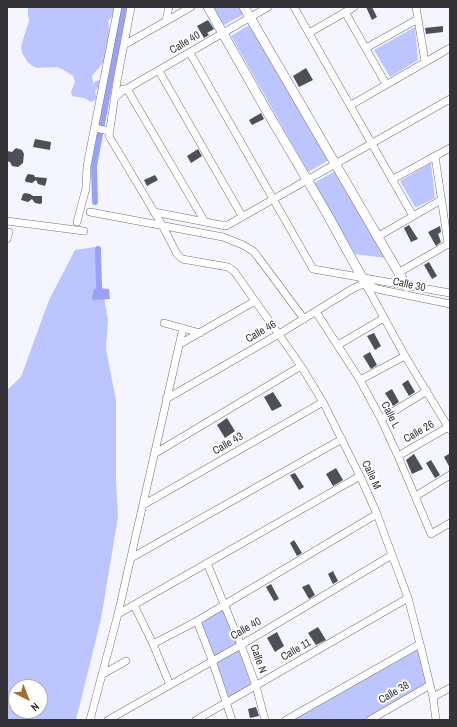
<!DOCTYPE html>
<style>
body{margin:0}
#map{position:relative;width:457px;height:727px;overflow:hidden;background:#f4f5ff;font-family:"Archivo Narrow",sans-serif}
canvas{display:block}
.frame{position:absolute;inset:0;border:8px solid #343438;pointer-events:none}
.north{position:absolute;left:8px;top:679px;width:40px;height:40px;box-sizing:border-box;background:#fff;border:1px solid #aeaeaf;border-radius:50%;rotate:138deg;font-size:11px;font-weight:700;line-height:16px;text-align:center;color:#343438}
.north::after{content:'';display:block;margin:auto;width:14px;height:18px;background:#a56e2a;clip-path:polygon(50% 0,100% 100%,50% 72%,0 100%)}
</style>
<div id="map">
<canvas width="457" height="727"></canvas>
<div class="frame"></div>
<div class="north">N</div>
</div>
<script>
const g = document.querySelector('canvas').getContext('2d');
g.lineJoin = 'round';
function paint(path, color) { g.fillStyle = color; g.fill(path, 'evenodd'); }
const shape = rows => new Path2D(rows.map(r => 'M' + r).join(''));
function trace(path, color, width, dash) { g.strokeStyle = color; g.lineWidth = width; g.lineCap = dash ? 'butt' : 'round'; g.setLineDash(dash || []); g.stroke(path); }
function label(font, color, halo, rows, align = 'center') {
  g.font = font + ' "Archivo Narrow",sans-serif'; g.lineWidth = 4; g.setLineDash([]); g.textBaseline = 'middle'; g.strokeStyle = halo; g.fillStyle = color; for (const [text, x, y, turn = 0] of rows) {
    g.save(); g.translate(x, y); g.rotate((+turn || 0) * Math.PI / 180); g.textAlign = isNaN(turn) ? turn : align; if (halo) g.strokeText(text, 0, 0); g.fillText(text, 0, 0); g.restore();
  }
}
const green = shape([
 [28,7,116,7,116,12,108,21,111,38,118,45,92,76,93,83,99,80,103,84,95,91,97,99,91,102,84,98,72,96,71,92,75,82,73,76,62,69,57,67,37,68,31,65,27,61,22,53,21,46,29,21,28,14],
 [212,7,240,7,244,14,224,25],
 [251,24,329,160,308,172,231,36],
 [415,27,418,60,390,77,374,50],
 [431,163,435,198,417,207,415,207,400,181],
 [335,171,385,258,355,254,314,183],
 [95,247,108,320,106,349,116,400,116,481,118,517,101,619,76,720,7,720,7,390,21,377,49,300,75,250],
 [16,687,40,687,40,711,16,711],
 [224,608,238,643,214,657,200,621],
 [419,649,428,683,364,720,294,720],
 [237,650,240,651,252,685,229,698,216,661]
]);
const water = shape([
 [99,288,109,289,110,299,93,300,92,297,94,289]
]);
const canal = shape([
 [95,202,94,166,124,7],
 [98,249,99,288]
]);
const building = shape([
 [366,7,372,7,377,17,372,20],
 [208,20,214,29,207,33,209,35,204,38,197,26],
 [443,26,443,32,426,34,425,28],
 [306,68,313,80,299,87,293,76],
 [261,113,264,119,252,125,249,120],
 [35,139,51,142,50,150,33,147],
 [16,148,22,150,24,154,23,163,18,167,12,166,10,162,7,161,7,151,12,152],
 [198,149,202,156,191,163,187,156],
 [29,174,34,175,35,177,46,178,47,179,45,186,38,184,36,180,32,183,26,182,25,180,27,175],
 [155,175,158,180,147,186,144,180],
 [25,193,30,194,33,196,42,196,42,203,40,204,35,203,32,199,28,202,21,200,23,194],
 [409,225,418,239,411,242,404,228],
 [440,226,441,232,438,234,441,242,436,246,428,232],
 [429,262,437,276,432,279,424,265],
 [374,333,381,346,375,350,367,336],
 [370,352,377,365,371,369,363,356],
 [408,380,415,392,409,396,402,384],
 [392,389,399,402,393,406,385,393],
 [273,392,282,406,272,411,264,397],
 [227,418,235,431,225,438,217,425],
 [450,453,450,468,444,457],
 [414,454,423,469,412,474,406,460],
 [431,460,440,475,435,478,426,463],
 [336,468,343,480,333,486,326,474],
 [295,473,304,487,299,490,290,475],
 [294,540,302,553,297,556,290,543],
 [333,571,338,581,333,584,328,574],
 [271,584,279,599,274,601,266,587],
 [309,584,315,595,309,599,302,587],
 [318,627,326,640,316,645,308,633],
 [277,632,284,646,275,652,267,638],
 [256,707,259,716,250,718,248,709]
]);
const street = shape([
 [131,7,117,81,109,136,162,225,177,254,182,259,228,267,234,271,301,366,323,402,360,476,377,514,392,555,408,598,420,644,433,697,436,720],
 [294,7,413,216],
 [416,7,425,62],
 [345,12,386,84],
 [166,21,169,7],
 [309,33,354,7],
 [124,45,191,7],
 [366,48,418,19],
 [190,53,313,269,450,293],
 [159,71,242,216],
 [123,89,127,89,205,222],
 [114,99,121,92,268,7],
 [351,105,450,48],
 [95,128,109,131],
 [435,156,448,244],
 [393,179,450,148],
 [90,212,223,237,243,245,253,251,258,257,304,319],
 [154,212,226,226,450,99],
 [7,221,84,231],
 [77,222,86,188,87,166,118,7],
 [377,237,441,200],
 [7,239,9,232],
 [398,273,450,243],
 [365,283,405,356,450,430],
 [365,283,377,289,450,304],
 [316,312,360,380,381,419,398,456,431,534,450,523],
 [164,323,200,333],
 [180,344,255,301],
 [338,345,384,318],
 [360,380,405,356],
 [166,399,279,334,352,289,365,283],
 [381,419,427,391],
 [154,454,301,366],
 [398,456,450,426],
 [416,496,450,475],
 [143,505,323,402],
 [131,558,342,439],
 [207,563,241,645,256,686,265,720],
 [134,605,153,644,170,685],
 [118,614,360,476],
 [197,621,212,660,232,720],
 [153,644,197,621,377,514],
 [103,674,126,661],
 [433,697,450,688],
 [90,720,118,614,183,328],
 [108,720,241,645,392,555],
 [196,720,408,598],
 [286,720,420,644],
 [370,720,430,685]
]);
const secondary = shape([
 [208,7,265,108,326,212,365,283],
 [244,7,407,287]
]);
const streetNames = [
 ["Calle 40",185,43,-31],
 ["Calle 30",409,285,12],
 ["Calle 46",261,332,-30],
 ["Calle L",390,415,63],
 ["Calle 26",419,432,-30],
 ["Calle 43",228,444,-30],
 ["Calle M",371,475,65],
 ["Calle 40",246,629,-30],
 ["Calle 11",296,650,-30],
 ["Calle N",258,659,70],
 ["Calle 38",394,693,-30]
];
paint(green, '#bdc5ff');
paint(water, '#98a2f9');
trace(canal, '#98a2f9', 6);
paint(building, '#4e5057');
trace(street, '#71727a', 8);
trace(secondary, '#71727a', 10);
trace(street, '#fff', 7);
trace(secondary, '#fff', 9);
label('11px', '#343438', '#fff', streetNames);
</script>
